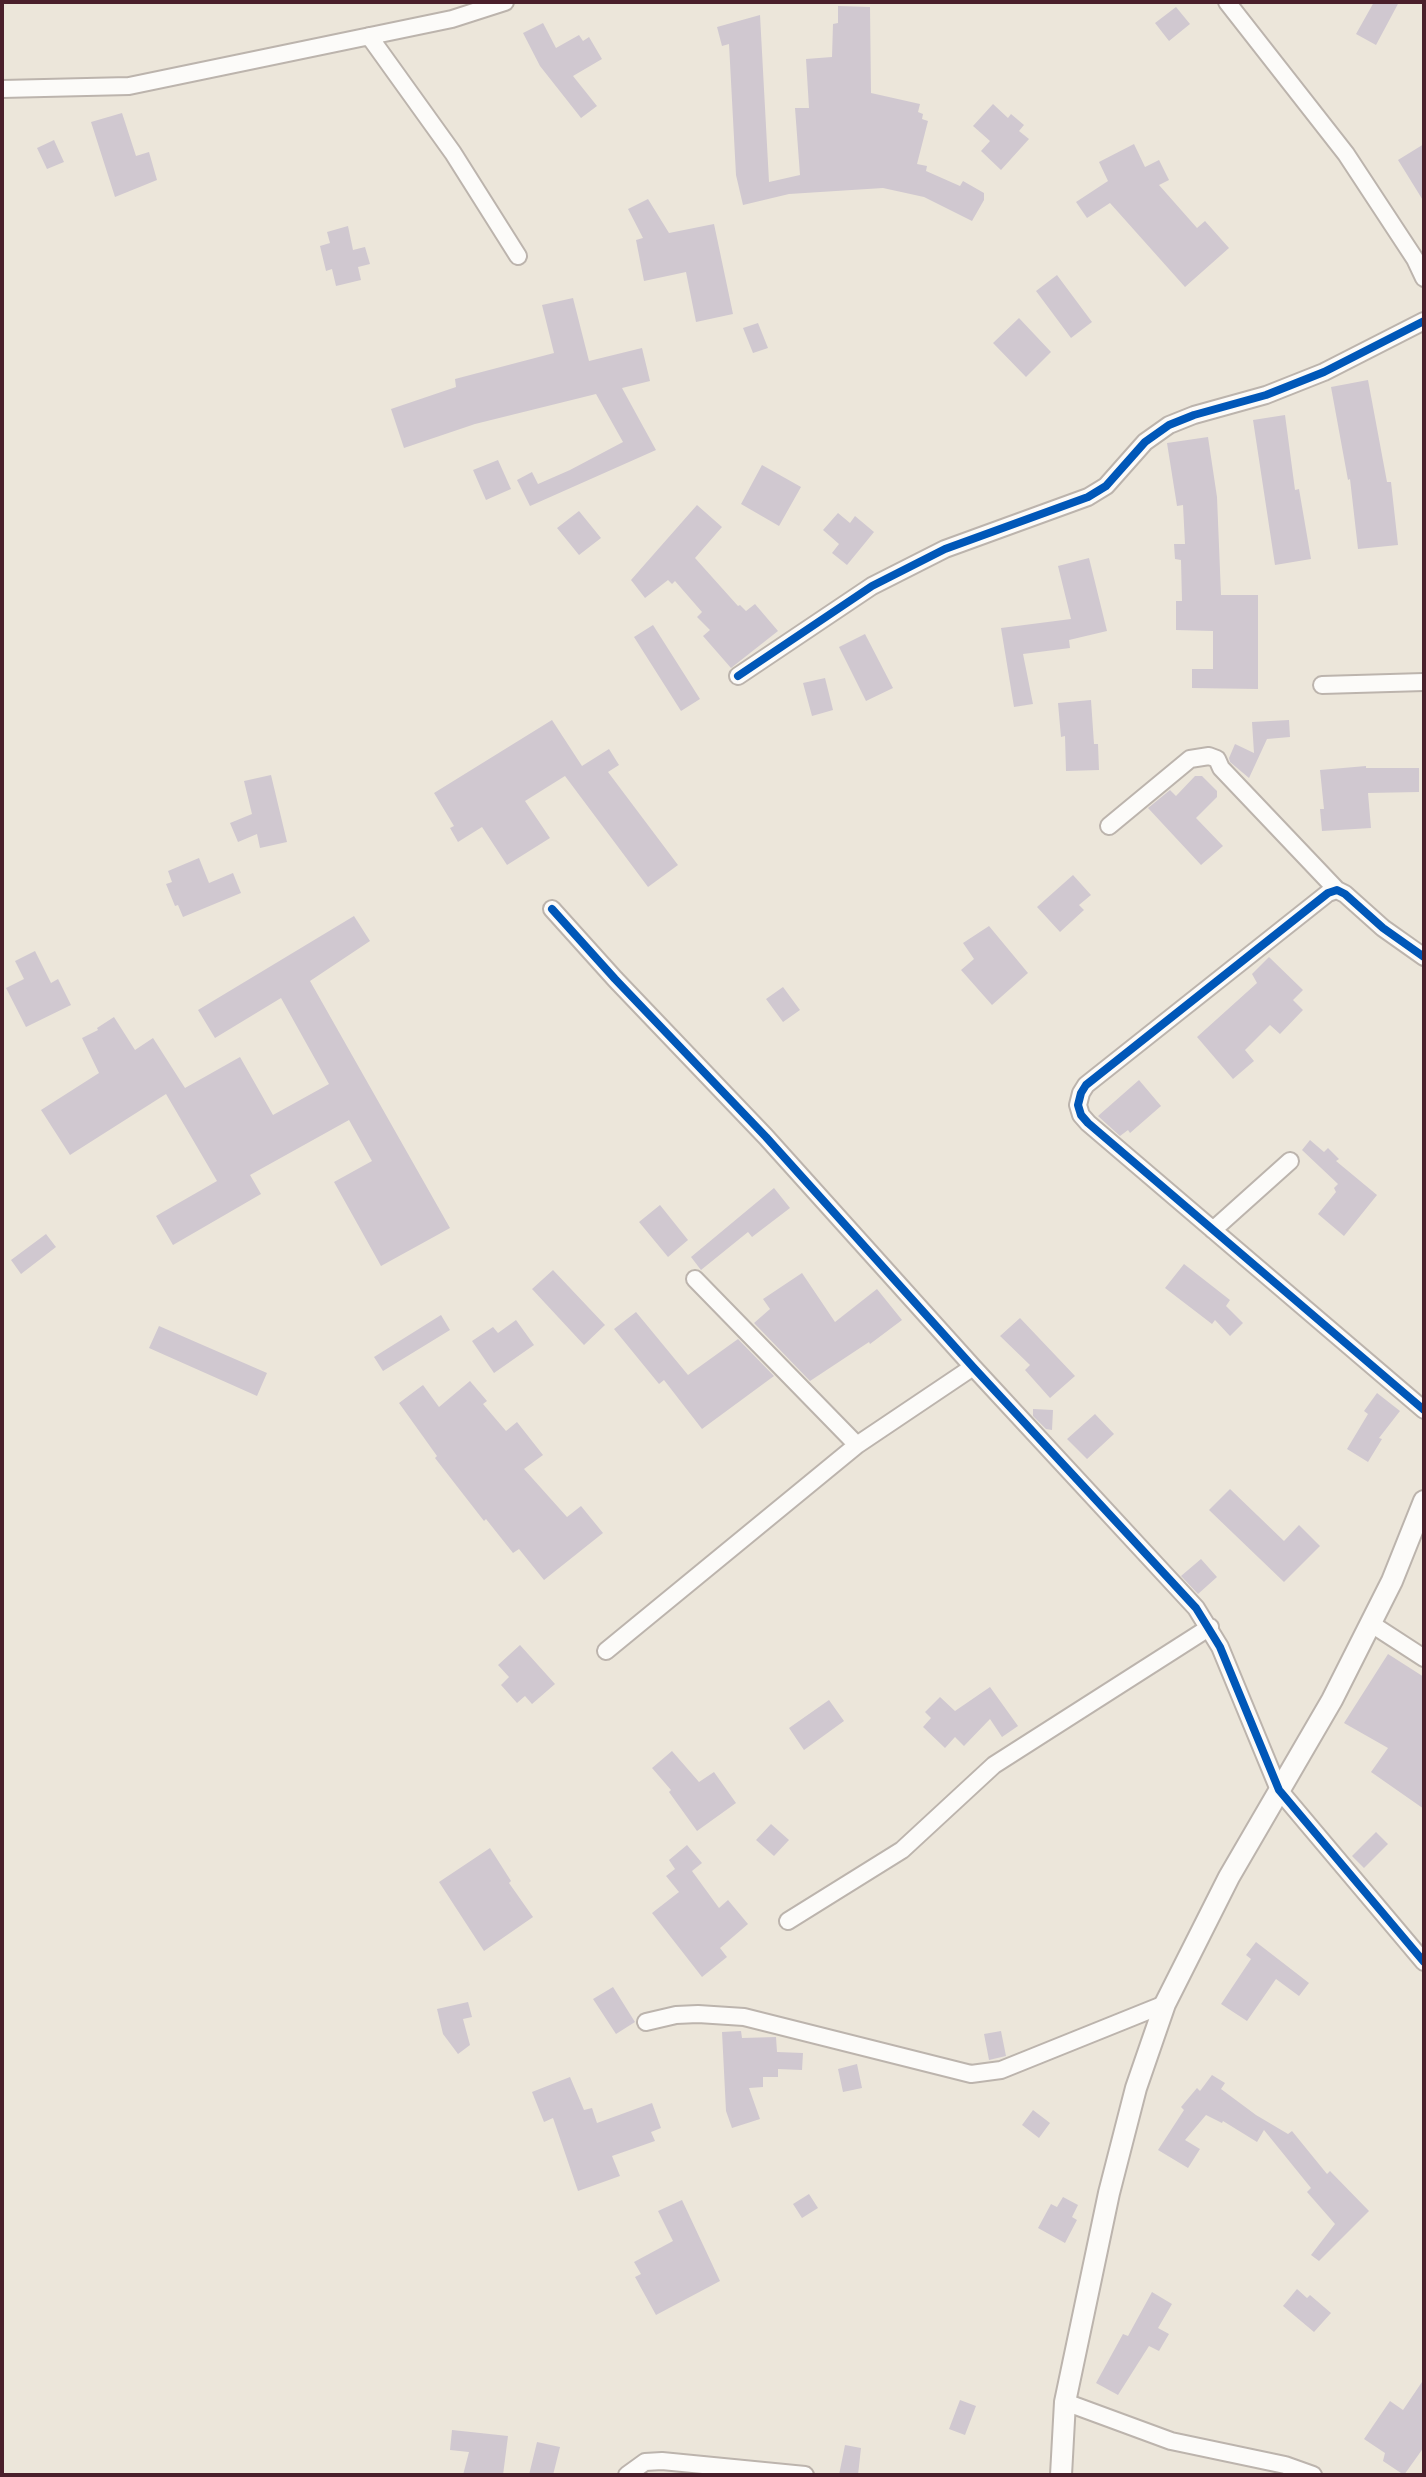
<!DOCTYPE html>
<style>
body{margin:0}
#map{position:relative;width:1426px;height:2477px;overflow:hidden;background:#ece6da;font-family:"Old Standard TT",serif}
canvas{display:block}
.frame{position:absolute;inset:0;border:4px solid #4a1f2b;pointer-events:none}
</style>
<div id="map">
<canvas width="1426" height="2477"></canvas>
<div class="frame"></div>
</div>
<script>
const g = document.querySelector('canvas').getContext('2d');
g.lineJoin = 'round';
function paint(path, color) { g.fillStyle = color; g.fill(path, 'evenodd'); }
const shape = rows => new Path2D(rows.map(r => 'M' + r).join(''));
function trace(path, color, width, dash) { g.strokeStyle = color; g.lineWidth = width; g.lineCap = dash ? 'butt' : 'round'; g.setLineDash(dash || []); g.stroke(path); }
const building = shape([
 [1374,2,1399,2,1376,45,1356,34],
 [838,6,870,7,871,93,920,104,918,112,923,114,922,119,928,121,917,164,927,166,926,171,960,186,963,181,984,193,984,200,972,221,924,197,883,188,789,194,743,205,736,175,729,44,722,46,717,27,760,15,769,182,800,175,795,108,809,108,806,59,832,57,833,24,838,23],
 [1176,7,1190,24,1169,41,1155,23],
 [543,23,556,48,579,35,583,41,589,37,602,59,573,76,597,106,581,118,540,66,523,33],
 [993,104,1008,118,1011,114,1024,125,1019,131,1029,139,1001,170,981,151,990,141,973,126],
 [122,113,136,156,149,152,157,180,115,197,91,122],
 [54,140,64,162,47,169,37,148],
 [1134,144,1145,167,1159,160,1169,180,1159,185,1197,228,1205,221,1229,248,1185,287,1110,203,1087,218,1076,202,1108,181,1099,162],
 [1424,144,1424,202,1398,160],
 [648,199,669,233,714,224,733,314,696,322,686,272,644,281,636,240,643,238,628,209],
 [348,226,353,250,365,247,370,264,358,267,361,280,336,286,332,269,326,271,320,246,330,243,327,232],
 [1057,275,1092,322,1071,338,1036,291],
 [573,298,589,361,642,348,650,381,622,388,656,450,530,506,517,480,532,472,538,484,570,470,623,442,596,394,475,424,404,448,391,409,456,387,455,379,554,353,542,305],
 [1019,318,1051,352,1026,377,993,343],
 [758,323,768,348,753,353,743,328],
 [1368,380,1387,482,1391,482,1398,545,1358,549,1350,479,1348,480,1331,387],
 [1285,415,1295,490,1299,489,1311,559,1275,565,1253,420],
 [1208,437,1217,497,1221,595,1258,595,1258,689,1192,688,1192,669,1213,669,1213,631,1176,630,1176,601,1182,601,1181,560,1175,559,1174,544,1185,544,1183,505,1177,506,1167,443],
 [498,460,511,489,486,500,473,470],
 [762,465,801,487,779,526,741,504],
 [697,505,722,527,695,558,738,606,740,605,746,611,755,604,778,631,731,668,703,636,710,630,697,617,702,612,675,581,672,584,668,580,645,598,631,580],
 [579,511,601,538,579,555,557,528],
 [838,513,850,523,855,516,874,532,847,565,832,553,839,544,823,530],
 [1089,558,1107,631,1069,640,1070,648,1023,654,1033,704,1014,707,1001,628,1071,619,1058,566],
 [653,625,700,699,681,711,634,637],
 [865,634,893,688,866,701,839,647],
 [825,678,833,710,812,716,803,683],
 [1091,700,1094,744,1098,744,1099,770,1066,771,1065,736,1061,737,1058,703],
 [552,720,582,766,609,749,619,765,608,772,678,865,648,887,565,776,525,801,550,838,507,865,482,827,458,842,450,828,454,826,434,793],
 [1289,720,1290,737,1267,739,1249,778,1230,762,1229,758,1235,744,1254,753,1252,722],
 [1366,766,1366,768,1419,768,1419,792,1368,793,1371,828,1322,831,1320,809,1324,809,1320,770],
 [271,775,287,842,260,848,257,834,238,842,230,823,252,814,244,781],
 [1195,776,1202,776,1217,791,1217,797,1196,818,1223,846,1201,865,1148,808,1170,790,1176,796],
 [199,858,209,883,233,873,241,893,183,917,178,905,175,906,166,884,172,882,168,871],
 [1073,875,1091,895,1079,905,1084,910,1060,932,1037,907],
 [354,916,370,941,310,981,450,1228,381,1266,334,1182,372,1161,349,1120,250,1175,261,1194,173,1245,156,1216,217,1181,166,1094,70,1155,41,1110,99,1073,82,1038,98,1030,97,1028,114,1017,135,1050,153,1038,185,1088,240,1057,273,1115,329,1084,281,998,215,1038,198,1010],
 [989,926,1028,973,992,1005,961,970,974,959,963,943],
 [35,951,51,983,58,979,71,1005,26,1027,6,988,24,979,15,961],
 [1269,957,1303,990,1293,1000,1303,1010,1280,1034,1270,1025,1245,1050,1254,1061,1233,1079,1197,1037,1257,983,1252,974],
 [783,987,800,1010,783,1022,766,999],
 [1139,1080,1161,1106,1130,1133,1128,1130,1120,1136,1098,1116],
 [1310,1140,1324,1152,1328,1148,1339,1159,1336,1161,1377,1195,1344,1236,1318,1214,1336,1192,1334,1188,1338,1184,1302,1150],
 [774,1188,790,1208,752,1237,748,1232,701,1270,691,1257],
 [660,1205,688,1240,668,1257,639,1222],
 [46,1234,56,1247,21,1274,11,1260],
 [1184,1264,1230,1300,1226,1306,1243,1323,1230,1336,1215,1320,1212,1324,1165,1288],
 [553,1270,605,1325,584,1345,532,1289],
 [802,1273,835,1322,877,1289,902,1320,870,1344,869,1342,810,1381,754,1323,770,1309,763,1299],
 [636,1312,688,1375,738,1339,774,1376,702,1429,664,1380,659,1384,614,1329],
 [441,1315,450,1330,383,1371,374,1357],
 [1020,1318,1075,1376,1050,1398,1025,1370,1030,1365,1000,1336],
 [516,1320,534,1345,494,1373,472,1341,493,1327,498,1333],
 [159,1326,267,1373,257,1396,149,1348],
 [470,1381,487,1401,483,1404,506,1431,517,1422,543,1455,524,1469,567,1517,581,1506,603,1533,544,1580,519,1549,513,1553,486,1519,484,1521,435,1458,437,1456,399,1403,423,1385,439,1407],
 [1377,1393,1400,1411,1379,1438,1382,1439,1368,1462,1347,1449,1368,1414,1364,1411],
 [1033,1409,1053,1410,1052,1430,1046,1429,1033,1416],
 [1095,1414,1114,1434,1087,1459,1067,1439],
 [1230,1489,1284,1541,1299,1525,1320,1546,1284,1582,1209,1510],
 [1201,1559,1217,1577,1198,1594,1181,1576],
 [520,1645,555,1684,532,1704,525,1696,517,1703,501,1685,509,1677,498,1665],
 [1388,1654,1424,1677,1424,1809,1371,1772,1388,1748,1344,1723],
 [990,1687,1018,1726,1002,1737,990,1719,964,1746,955,1737,945,1748,923,1727,931,1718,925,1712,940,1697,955,1711],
 [829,1700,844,1721,804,1750,789,1728],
 [672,1751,699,1782,714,1772,736,1803,697,1831,669,1792,671,1790,652,1768],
 [771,1824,789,1840,774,1856,756,1840],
 [1376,1832,1388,1844,1364,1868,1352,1856],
 [687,1845,702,1863,692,1871,719,1908,728,1900,748,1924,720,1948,727,1957,702,1977,652,1913,679,1892,666,1876,675,1869,669,1860],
 [490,1848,511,1881,509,1883,533,1917,484,1951,439,1882],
 [1256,1942,1309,1983,1299,1996,1276,1979,1247,2021,1221,2004,1251,1959,1246,1955],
 [613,1987,635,2022,616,2034,593,1999],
 [468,2002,472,2017,463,2019,470,2045,458,2054,443,2034,437,2009],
 [741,2031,742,2038,776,2037,777,2052,803,2053,802,2070,778,2069,778,2077,763,2077,763,2087,749,2088,760,2119,732,2128,726,2111,722,2032],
 [1001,2031,1006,2056,989,2060,984,2034],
 [857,2064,862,2088,843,2092,838,2069],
 [1212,2075,1225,2083,1221,2089,1256,2115,1288,2134,1292,2131,1327,2174,1330,2171,1369,2211,1319,2261,1311,2255,1335,2224,1307,2192,1311,2188,1264,2130,1257,2142,1223,2121,1222,2123,1206,2115,1185,2140,1200,2149,1188,2168,1158,2150,1184,2110,1181,2107,1197,2088,1200,2091],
 [570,2077,584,2110,592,2108,597,2123,652,2103,661,2128,651,2132,655,2141,612,2156,620,2176,578,2191,553,2118,544,2122,532,2092],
 [1033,2110,1050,2123,1039,2138,1022,2125],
 [809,2194,818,2208,802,2218,793,2204],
 [1063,2197,1078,2205,1072,2217,1077,2220,1065,2243,1038,2228,1051,2204,1057,2207],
 [682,2200,720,2281,656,2315,635,2277,641,2274,634,2262,673,2241,658,2211],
 [1297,2289,1307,2298,1310,2295,1331,2313,1314,2332,1283,2306],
 [1152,2292,1172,2304,1158,2328,1169,2334,1159,2351,1149,2346,1118,2395,1096,2383,1123,2334,1128,2336],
 [1424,2379,1424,2447,1404,2475,1383,2461,1385,2453,1364,2439,1390,2401,1403,2410],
 [960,2400,976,2406,965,2435,949,2429],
 [452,2430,508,2436,503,2475,463,2475,469,2452,450,2450],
 [537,2442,560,2447,553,2475,529,2475],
 [845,2445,861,2448,858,2475,839,2475]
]);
const minor = shape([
 [1227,2,1346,154,1415,259,1424,278],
 [369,36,453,153,518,256],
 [2,89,129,86,452,19,505,2],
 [738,676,872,586,945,549,1088,497,1106,486,1145,442,1169,425,1194,415,1266,395,1324,372,1424,321],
 [1322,685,1424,682],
 [1109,826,1190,759,1209,756,1217,759,1221,768,1337,890],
 [552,909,615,979,766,1137,973,1367,1196,1608,1220,1647,1279,1790,1424,1962],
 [1424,957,1383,928,1345,894,1337,890,1328,893,1086,1085,1081,1093,1078,1105,1081,1115,1088,1123,1424,1410],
 [1213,1230,1290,1161],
 [695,1279,857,1445],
 [1370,1623,1424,1658],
 [606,1651,857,1445,973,1367],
 [788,1921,902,1850,994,1765,1210,1627],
 [646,2022,676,2015,698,2014,744,2017,971,2074,1001,2070,1165,2004],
 [1065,2402,1171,2441,1285,2465,1313,2475],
 [627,2475,645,2462,662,2461,805,2475]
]);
const tertiary = shape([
 [1061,2475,1065,2402,1109,2193,1136,2088,1165,2004,1229,1877,1332,1700,1392,1581,1424,1501]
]);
const cycleway = shape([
 [738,676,872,586,945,549,1088,497,1106,486,1145,442,1169,425,1194,415,1266,395,1324,372,1424,321],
 [552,909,615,979,766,1137,973,1367,1196,1608,1220,1647,1279,1790,1424,1962],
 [1424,957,1383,928,1345,894,1337,890,1328,893,1086,1085,1081,1093,1078,1105,1081,1115,1088,1123,1424,1410]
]);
paint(building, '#d0c8d0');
trace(minor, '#bcb4ad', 20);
trace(tertiary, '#bcb4ad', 24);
trace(minor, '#fcfbf9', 16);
trace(tertiary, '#fcfbf9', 20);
trace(cycleway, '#0057b8', 8);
</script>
